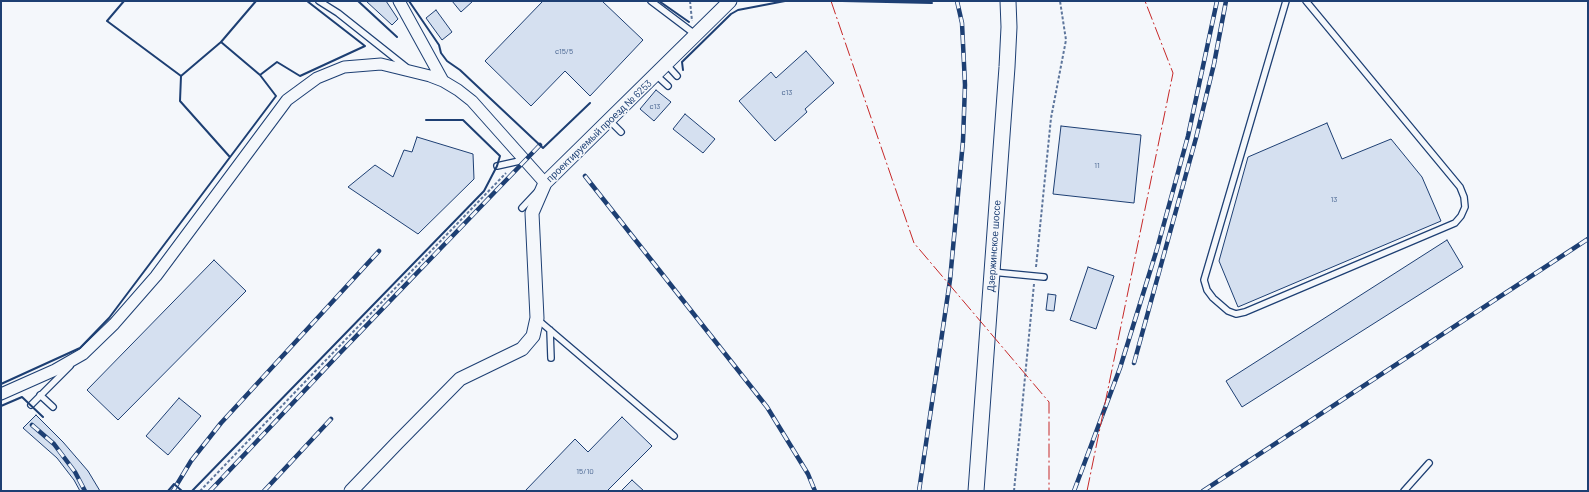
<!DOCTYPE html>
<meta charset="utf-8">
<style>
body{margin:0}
#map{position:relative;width:1589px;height:492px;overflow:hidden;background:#f4f7fb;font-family:Barlow,sans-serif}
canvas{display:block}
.frame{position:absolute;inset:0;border:2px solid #1d3f73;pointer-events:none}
</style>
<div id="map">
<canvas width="1589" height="492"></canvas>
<div class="frame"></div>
</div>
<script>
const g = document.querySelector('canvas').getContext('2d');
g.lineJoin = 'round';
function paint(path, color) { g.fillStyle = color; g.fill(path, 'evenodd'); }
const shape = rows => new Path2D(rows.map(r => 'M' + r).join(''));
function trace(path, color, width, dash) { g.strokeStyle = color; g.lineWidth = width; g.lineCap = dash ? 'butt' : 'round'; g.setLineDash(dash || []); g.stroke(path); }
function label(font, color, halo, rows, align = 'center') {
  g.font = font + ' Barlow,sans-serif'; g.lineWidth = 3; g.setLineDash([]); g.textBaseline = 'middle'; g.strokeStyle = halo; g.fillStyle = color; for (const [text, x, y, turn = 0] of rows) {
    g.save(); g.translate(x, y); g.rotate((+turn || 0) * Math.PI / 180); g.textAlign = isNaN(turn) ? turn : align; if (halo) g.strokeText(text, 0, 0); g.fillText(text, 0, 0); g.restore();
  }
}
const building = shape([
 [366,1,386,1,398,19,392,25,366,1],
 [452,1,473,1,461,12,452,1],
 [543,1,602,1,643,40,590,96,565,71,531,106,485,61,543,1],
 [436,10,452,32,442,40,426,18,436,10],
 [806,51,834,83,805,109,807,112,775,141,739,101,771,72,776,78,806,51],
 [656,90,671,102,654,121,640,109,656,90],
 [685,114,715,139,703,153,673,129,685,114],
 [1327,123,1342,159,1391,139,1422,177,1441,221,1238,307,1219,261,1248,157,1327,123],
 [1061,126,1141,135,1134,203,1053,194,1061,126],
 [417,137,473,154,474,179,418,234,348,187,375,165,393,177,404,150,412,152,417,137],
 [1447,240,1463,267,1242,407,1226,381,1447,240],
 [214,260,246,291,118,420,87,390,214,260],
 [1088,267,1114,276,1096,329,1070,320,1088,267],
 [1048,294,1056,295,1054,311,1046,310,1048,294],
 [179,398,201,416,168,455,146,436,179,398],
 [36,415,63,442,88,471,100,491,80,491,74,480,57,458,23,428,36,415],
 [622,417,652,446,607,491,525,491,575,439,588,452,622,417],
 [632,480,644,491,621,491,632,480]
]);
const path = shape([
 [690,1,692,21],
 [1036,267,1051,118,1066,40,1060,1],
 [200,491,506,173],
 [1014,491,1034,284]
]);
const service = shape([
 [319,1,338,13,406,67],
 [651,1,696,35],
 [1286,1,1204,280,1207,290,1213,298,1228,311,1236,314,1245,312,1455,223,1461,216,1465,207,1464,197,1460,187,1306,1],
 [667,65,677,76],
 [656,75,668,86],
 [609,120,621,132],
 [497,166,524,160],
 [522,208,537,192],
 [992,272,1044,277],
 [537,319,674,436],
 [550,330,551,358],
 [40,395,53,407],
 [31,405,70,366],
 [1404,491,1429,463]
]);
const minor = shape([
 [399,1,443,81],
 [1,394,55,370,83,354,114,324,156,276,287,100,317,78,344,67,381,64,430,76,443,81,458,90,472,101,545,183]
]);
const tertiary = shape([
 [351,491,397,443,460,379,522,349,533,336,537,318,532,213,545,183,730,1]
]);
const secondary = shape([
 [976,491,1007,67,1009,27,1008,1]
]);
const rail = shape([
 [585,176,767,407,808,474,815,491],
 [1134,363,1196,138,1214,64,1226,1],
 [32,425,54,444,75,472,85,491],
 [173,491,191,461,221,423,379,251],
 [210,491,339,354,540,145],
 [264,491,331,419],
 [919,491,950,280,963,141,965,85,962,23,957,1],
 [1074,491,1120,368,1157,249,1188,136,1217,1],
 [1203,491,1588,239]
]);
const wall = shape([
 [124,1,107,21,181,76],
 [358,1,397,37],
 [409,1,439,45,441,53,447,61,460,70,543,148,590,103],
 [659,1,689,22],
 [842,1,932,3],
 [683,70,682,62,731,14,738,10,785,1],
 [260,75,277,62,300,76,365,46,307,1],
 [229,156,180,101,181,76,221,42,256,1],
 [1,384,80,348,109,318,276,96,260,75,221,42],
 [1,406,22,397,43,417],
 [168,491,174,484,182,491],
 [192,491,484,191,497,166,500,156,463,120,426,120]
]);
const power = shape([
 [831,1,914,243,1049,402,1049,491],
 [1087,491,1173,73,1145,1]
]);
const numberNames = [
 ["с15/5",564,51],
 ["с13",787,92],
 ["с13",655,106],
 ["11",1097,165],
 ["13",1334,199],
 ["15/10",585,471]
];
const streetNames = [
 ["проектируемый проезд № 6253",599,131,-44],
 ["Дзержинское шоссе",994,246,-86]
];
paint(building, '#d5e0f0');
trace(building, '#1d3f73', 1);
trace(service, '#1d3f73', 8);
trace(minor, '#1d3f73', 13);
trace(tertiary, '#1d3f73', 15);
trace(secondary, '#1d3f73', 17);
trace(path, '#5e769c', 2, [3, 2]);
trace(service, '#f4f7fb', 5.5);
trace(minor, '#f4f7fb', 11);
trace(tertiary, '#f4f7fb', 13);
trace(secondary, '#f4f7fb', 15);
trace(rail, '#1d3f73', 4.5);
trace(rail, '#f4f7fb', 3, [9]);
trace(wall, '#1d3f73', 2);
trace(power, '#c62828', 1, [14, 3, 2, 3]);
label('8px', '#4b6792', null, numberNames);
label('10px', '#1d3f73', '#f4f7fb', streetNames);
</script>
